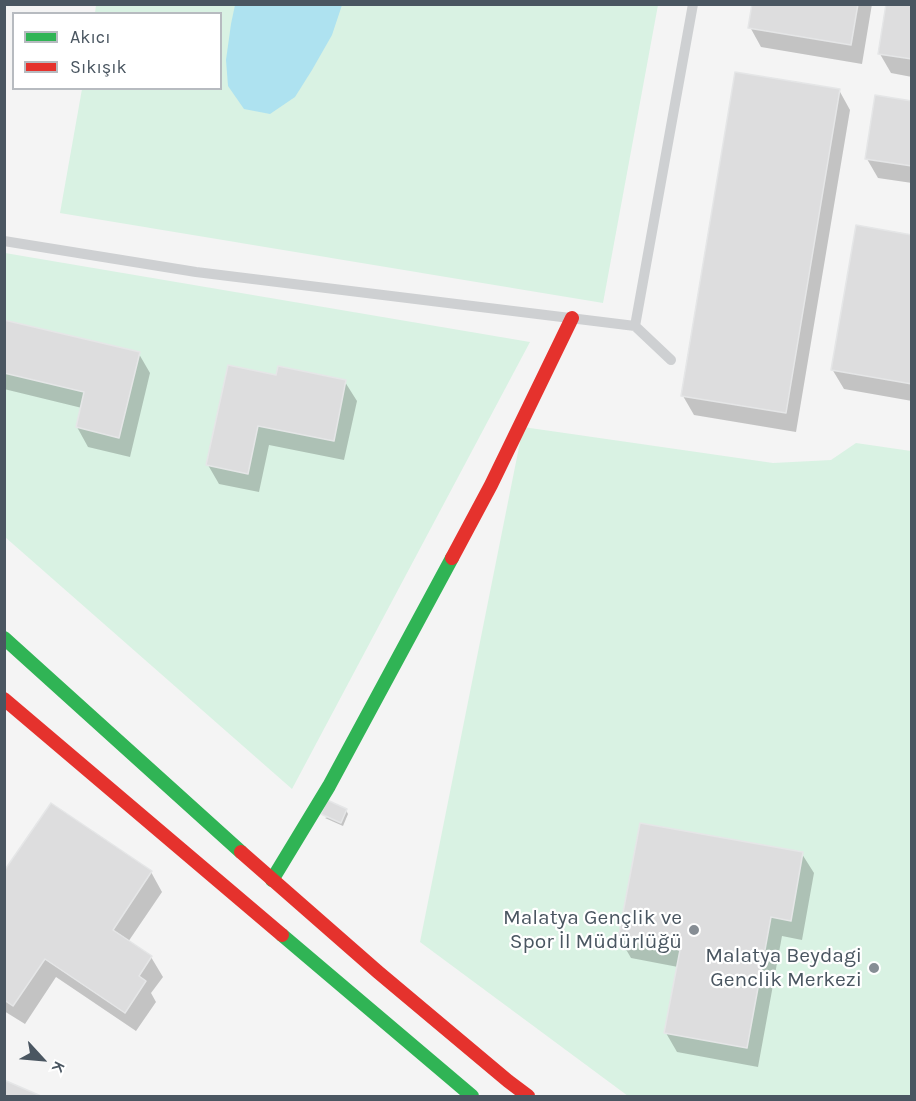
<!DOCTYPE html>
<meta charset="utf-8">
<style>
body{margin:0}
#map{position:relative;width:916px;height:1101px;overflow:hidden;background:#f4f4f4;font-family:Karla,sans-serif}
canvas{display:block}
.frame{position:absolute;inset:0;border:6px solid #4a5661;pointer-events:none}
.legend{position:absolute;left:12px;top:12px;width:210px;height:78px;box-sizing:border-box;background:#fff;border:2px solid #b7bbc0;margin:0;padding:8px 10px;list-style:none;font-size:18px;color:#4a5661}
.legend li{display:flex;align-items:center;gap:12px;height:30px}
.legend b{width:30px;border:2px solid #b7bbc0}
.north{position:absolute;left:12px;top:1029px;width:60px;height:60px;-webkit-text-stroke:4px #fff;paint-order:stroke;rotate:116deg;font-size:16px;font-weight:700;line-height:24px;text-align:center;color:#4a5661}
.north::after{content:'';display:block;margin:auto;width:21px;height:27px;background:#4a5661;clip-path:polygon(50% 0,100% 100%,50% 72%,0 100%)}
</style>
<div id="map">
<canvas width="916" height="1101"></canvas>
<div class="frame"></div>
<ul class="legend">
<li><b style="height:8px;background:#30b455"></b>Akıcı</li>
<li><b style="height:8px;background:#e5322d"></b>Sıkışık</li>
</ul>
<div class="north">K</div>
</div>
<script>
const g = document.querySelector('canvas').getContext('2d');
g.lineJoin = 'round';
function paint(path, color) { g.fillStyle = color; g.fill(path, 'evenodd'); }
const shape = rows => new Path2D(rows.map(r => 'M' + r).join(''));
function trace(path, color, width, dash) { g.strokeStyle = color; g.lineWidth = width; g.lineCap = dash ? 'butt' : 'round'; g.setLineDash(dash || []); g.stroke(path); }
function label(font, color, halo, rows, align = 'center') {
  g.font = font + ' Karla,sans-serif'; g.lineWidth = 4.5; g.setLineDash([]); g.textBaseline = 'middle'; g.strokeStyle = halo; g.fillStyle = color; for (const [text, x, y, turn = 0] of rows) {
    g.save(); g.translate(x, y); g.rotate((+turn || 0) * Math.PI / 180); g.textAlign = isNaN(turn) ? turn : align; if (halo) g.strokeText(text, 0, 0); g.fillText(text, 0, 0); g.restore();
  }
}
const green = shape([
 [96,5,658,5,603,303,60,213,82,89,220,88,220,14,95,13],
 [5,253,530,342,292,789,5,537],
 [523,427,773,463,831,460,856,443,911,451,911,1096,628,1096,420,942]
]);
const water = shape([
 [235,5,342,5,332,35,312,70,295,97,270,114,244,109,228,86,226,60,231,24]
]);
const shadow = shape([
 [754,4,872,4,862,64,761,47,750,27],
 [912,4,912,77,891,73,880,54],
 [839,90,850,110,796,432,694,415,683,396],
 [912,102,912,183,878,178,867,159],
 [912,236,912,401,844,389,832,369],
 [4,322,139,354,150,373,130,457,88,447,77,427,82,408,4,389],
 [277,377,345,382,357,401,344,460,269,445,259,492,219,484,208,465],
 [346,810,348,814,343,826,325,818],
 [802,854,814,873,802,940,782,936,758,1067,677,1052,666,1033,678,967,631,958,620,939],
 [151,872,162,892,128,942,151,957,163,977,151,993,156,1002,136,1031,56,977,25,1024,4,1011,4,874]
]);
const building = shape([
 [752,4,858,4,851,45,748,28,752,4],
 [886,4,912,4,912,59,878,54,886,4],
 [735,72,840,89,786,413,681,396,735,72],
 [875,95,912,101,912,166,865,159,875,95],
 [856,225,912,235,912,384,831,370,856,225],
 [4,320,140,352,119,438,76,427,84,392,4,373,4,320],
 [228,365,276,375,278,366,346,380,334,441,258,426,248,474,206,465,228,365],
 [327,800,347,809,341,823,321,814,327,800],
 [51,803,152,871,113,930,152,956,139,976,146,981,125,1013,45,959,13,1006,4,1000,4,871,51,803],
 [640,823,803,852,791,921,771,917,747,1048,664,1033,680,950,618,939,640,823],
 [4,1080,41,1096,4,1096,4,1080]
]);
const lane = shape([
 [4,241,196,272,635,326],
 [671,360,635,326,693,4]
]);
const fast = shape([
 [4,638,241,852],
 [272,880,329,786,452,558],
 [282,935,472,1096]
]);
const jam = shape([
 [452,558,491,485,572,318],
 [4,699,282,935],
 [241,852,378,972,508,1081,528,1096]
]);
const markers = [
 [694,930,6,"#868d94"],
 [874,968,6,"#868d94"]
];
const poiNames = [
 ["Malatya Gençlik ve",682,918],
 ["Spor İl Müdürlüğü",682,942],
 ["Malatya Beydagi",862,956],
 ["Genclik Merkezi",862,980]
];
paint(green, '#d9f2e3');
paint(water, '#aee2f0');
paint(shadow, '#0003');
paint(building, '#ddddde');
trace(building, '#e5e6e7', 1.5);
trace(lane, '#ced0d2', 10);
trace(fast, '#30b455', 14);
trace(jam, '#e5322d', 14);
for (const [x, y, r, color] of markers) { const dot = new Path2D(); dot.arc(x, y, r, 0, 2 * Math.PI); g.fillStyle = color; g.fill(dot); trace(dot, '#fff', 2); }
label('21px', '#4a5661', '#fff', poiNames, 'right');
</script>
